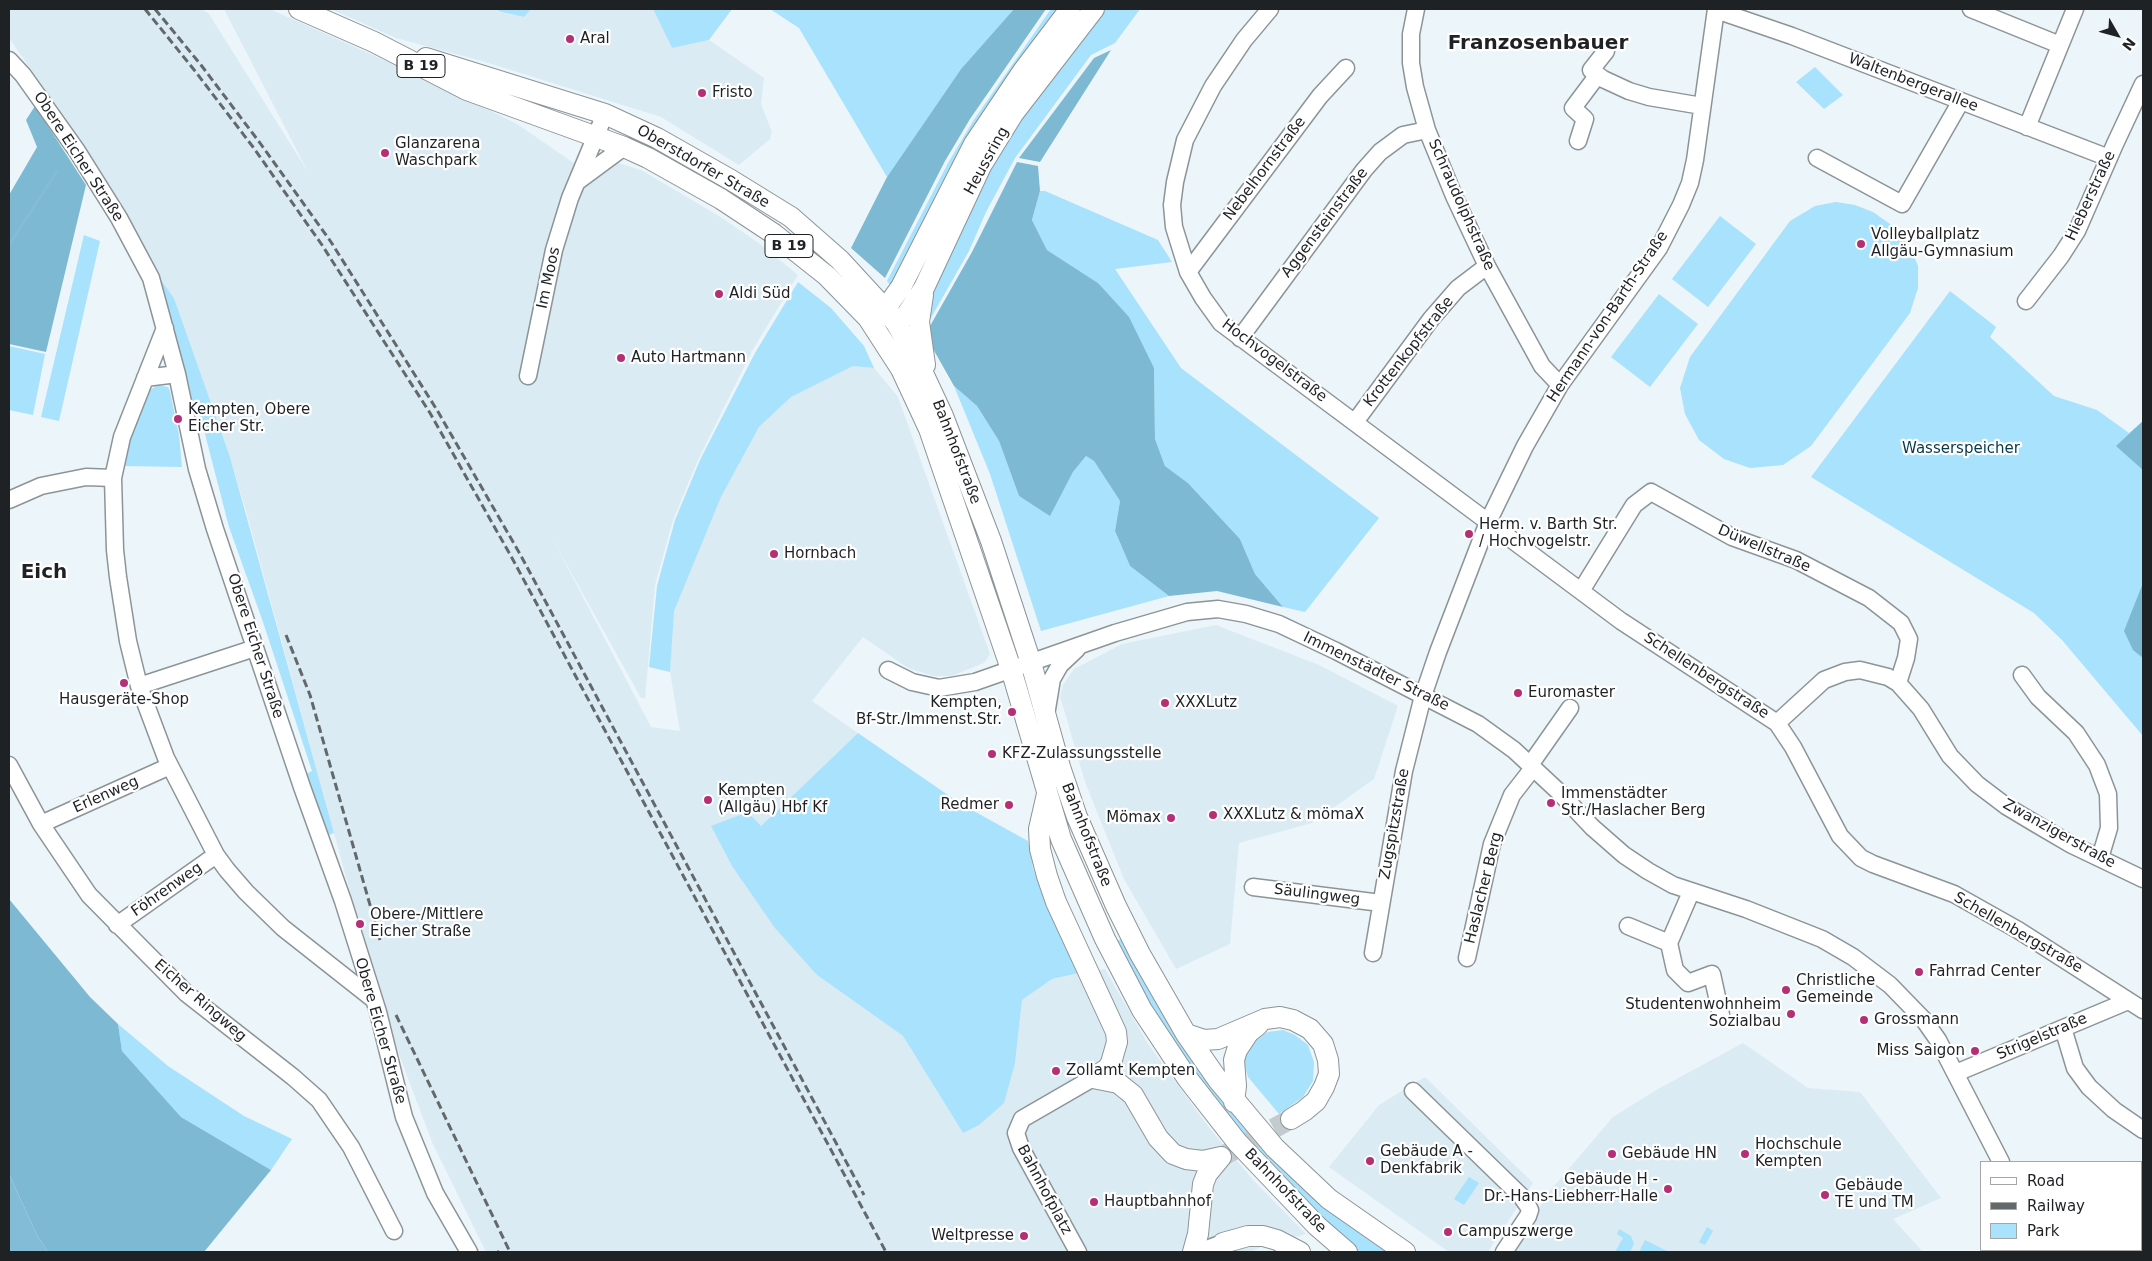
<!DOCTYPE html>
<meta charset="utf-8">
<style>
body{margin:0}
#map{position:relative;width:2152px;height:1261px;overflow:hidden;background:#ecf5f9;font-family:"DejaVu Sans",sans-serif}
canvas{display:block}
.frame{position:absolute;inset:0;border:10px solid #1f2224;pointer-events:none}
.legend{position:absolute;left:1980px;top:1161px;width:162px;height:90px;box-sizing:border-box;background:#fff;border:1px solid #a5a7a7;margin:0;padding:6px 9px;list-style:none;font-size:15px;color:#1f2224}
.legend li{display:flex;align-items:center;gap:10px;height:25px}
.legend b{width:25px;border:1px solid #a5a7a7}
.north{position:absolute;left:2092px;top:10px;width:50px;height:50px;-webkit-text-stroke:4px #fff;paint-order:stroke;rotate:128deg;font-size:14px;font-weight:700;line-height:20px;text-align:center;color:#1f2224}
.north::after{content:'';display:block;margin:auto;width:18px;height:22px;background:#1f2224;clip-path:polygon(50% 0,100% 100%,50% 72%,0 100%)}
</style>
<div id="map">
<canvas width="2152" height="1261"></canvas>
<div class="frame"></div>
<ul class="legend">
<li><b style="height:6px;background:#fff"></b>Road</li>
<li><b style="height:6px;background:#63686b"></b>Railway</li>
<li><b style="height:14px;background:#a8e2fc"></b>Park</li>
</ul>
<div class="north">N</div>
</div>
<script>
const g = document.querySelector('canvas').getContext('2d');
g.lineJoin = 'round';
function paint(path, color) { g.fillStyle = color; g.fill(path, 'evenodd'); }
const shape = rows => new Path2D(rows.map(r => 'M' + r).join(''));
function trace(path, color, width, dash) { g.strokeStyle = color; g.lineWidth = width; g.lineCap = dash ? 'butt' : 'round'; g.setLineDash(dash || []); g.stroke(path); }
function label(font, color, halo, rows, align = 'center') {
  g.font = font + ' "DejaVu Sans",sans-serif'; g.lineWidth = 4.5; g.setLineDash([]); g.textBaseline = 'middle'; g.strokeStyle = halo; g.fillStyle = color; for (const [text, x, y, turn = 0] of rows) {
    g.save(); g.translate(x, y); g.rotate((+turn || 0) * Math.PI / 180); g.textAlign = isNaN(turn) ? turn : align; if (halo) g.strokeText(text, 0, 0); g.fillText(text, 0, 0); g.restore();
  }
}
const built = shape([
 [9,9,202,9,209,14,308,172,224,9,270,9,424,78,517,124,594,177,618,163,641,170,719,216,760,244,798,275,752,351,698,460,673,520,655,585,645,698,641,698,552,538,651,727,680,731,670,672,673,612,721,497,759,427,791,397,853,366,874,368,898,397,990,654,984,663,951,676,934,676,908,668,863,637,812,701,858,733,761,826,748,812,712,827,732,866,817,975,903,1036,963,1133,1015,1063,1022,1000,1052,979,1105,969,1148,1044,1210,1129,1254,1181,1306,1234,1263,1246,1251,1252,486,1252,432,1142,397,1049,354,906,248,518,230,457,174,298,158,276,127,214,85,147,9,38],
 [331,9,499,9,498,11,524,17,531,9,653,9,672,48,709,40,764,78,761,104,772,132,770,139,739,165,661,117,482,61,396,38],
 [1216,625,1319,665,1398,706,1374,779,1312,823,1239,843,1230,944,1176,969,1124,879,1085,782,1060,696,1063,685,1074,669,1122,644],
 [1743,1043,1808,1088,1860,1092,1941,1198,1893,1219,1923,1252,1512,1252,1549,1192,1613,1117,1658,1089],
 [1425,1077,1533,1183,1488,1252,1449,1252,1329,1167,1379,1105]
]);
const green = shape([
 [499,9,531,9,524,17,498,11],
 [653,9,732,9,709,40,672,48],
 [770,9,1014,9,961,69,887,177,799,28],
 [1051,9,1062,9,968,140,941,185,892,287,887,281,948,163,973,121],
 [1100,9,1140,9,1115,43,1091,55,1015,158,986,212,969,251,928,323,930,291,987,170,1018,118],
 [1815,67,1843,95,1824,109,1796,82],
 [1040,191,1045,191,1158,240,1172,262,1115,269,1181,368,1379,518,1305,612,1283,607,1255,574,1240,539,1188,483,1165,466,1155,439,1154,368,1098,283,1047,250,1032,220],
 [1836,202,1855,205,1873,212,1900,231,1912,251,1918,266,1918,288,1910,313,1811,446,1783,465,1750,468,1724,459,1699,440,1685,414,1680,388,1690,357,1790,221,1815,206],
 [1720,216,1756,244,1708,307,1672,279],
 [84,235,100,241,59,421,41,417],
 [158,276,174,298,230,457,334,833,326,836,304,775,312,771,263,622,229,527,197,403,190,404],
 [798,282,831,308,864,346,874,368,853,366,791,397,759,427,721,497,674,611,670,672,649,667,657,586,675,520,700,460,755,353],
 [1950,291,1996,327,1990,337,2054,396,2097,410,2129,433,2143,421,2143,736,2062,640,2034,613,1811,477],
 [1659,294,1698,324,1650,387,1611,357],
 [9,346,45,354,33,415,9,410],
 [158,385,168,387,170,391,179,435,182,467,124,466,128,439,141,404,150,390],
 [954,386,977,406,999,441,1019,496,1050,515,1073,472,1086,456,1094,461,1120,501,1115,531,1130,566,1169,596,1041,631,990,474],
 [858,733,961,804,1028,841,1033,868,1042,893,1080,973,1052,979,1022,1000,1015,1063,1004,1103,979,1125,963,1133,903,1036,817,975,775,928,732,866,711,826,748,812,761,826],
 [1124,937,1182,1036,1388,1252,1360,1252,1322,1221,1243,1140,1147,1005,1114,943],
 [118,1024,168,1066,244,1116,292,1139,271,1170,181,1117,122,1051],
 [1283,1030,1295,1035,1308,1045,1314,1062,1313,1081,1303,1097,1279,1114,1248,1077,1244,1063,1246,1052,1255,1041,1268,1032],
 [1469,1177,1479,1183,1464,1205,1454,1199],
 [1707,1227,1713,1231,1705,1245,1699,1242],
 [1619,1229,1631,1236,1634,1244,1630,1252,1615,1252,1623,1238,1617,1234],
 [1645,1240,1669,1252,1639,1252]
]);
const forest = shape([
 [1014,9,1046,9,970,119,945,161,885,278,851,248,887,177,961,69],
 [1111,50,1040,162,1019,158,1094,58],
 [35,106,86,185,46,352,9,344,9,195,37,147,26,120],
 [1017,162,1038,166,1040,191,1032,220,1047,250,1098,283,1129,317,1154,368,1155,439,1165,466,1188,483,1240,539,1255,574,1283,607,1217,591,1169,596,1130,566,1115,531,1120,501,1094,461,1086,456,1073,472,1050,516,1019,496,999,441,977,406,954,386,932,347,930,326,972,252],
 [2143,421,2143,470,2116,446],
 [2143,583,2143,658,2133,650,2124,631],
 [9,899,90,997,118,1024,122,1051,181,1117,271,1170,204,1252,48,1252,37,1235,9,1174]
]);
const water = shape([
 [9,1174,37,1235,48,1252,9,1252]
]);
const stream = shape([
 [9,245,57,171]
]);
const majorTunnel = shape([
 [1221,1157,1291,1119]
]);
const minor = shape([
 [1270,9,1244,40,1213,86,1185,140,1175,182,1172,205,1174,227,1188,272,1203,298,1221,323,1621,621,1777,723,1793,747,1840,836,1861,858,1873,864,1954,894,2018,930,2143,1010],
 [1416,9,1411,34,1411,63,1415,87,1427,130,1454,196,1487,266,1542,366,1560,385],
 [1971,9,2060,45],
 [1716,10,1792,36,2109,158],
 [1606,51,1591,70,1603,79,1629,91,1649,97,1702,106],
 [9,60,23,75,77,151,119,218,151,278,177,374,197,469,215,529,302,787,343,901,378,1012,404,1117,435,1193,469,1252],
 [2027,127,2075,9],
 [1578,141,1585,119,1573,108,1597,76],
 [1817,158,1902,204,1961,101],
 [578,181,624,147],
 [1188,272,1320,96,1346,68],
 [2026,301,2061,256,2077,231,2115,144,2143,84],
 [165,328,122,437,113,478,115,550,118,577,128,641,139,686,166,758,216,855,227,870,246,892,283,928,373,999],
 [1240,338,1364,170,1380,152,1403,135,1427,130],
 [528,376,554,250,570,198,605,114],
 [145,378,177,374],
 [1355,422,1431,319,1458,288,1487,266],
 [9,500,41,486,86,477,113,478],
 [1581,591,1634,505,1651,492,1732,537,1796,560,1869,598,1901,623,1909,639,1906,658,1898,683],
 [888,670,912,682,939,688,975,682,1115,633,1187,612,1218,609,1246,614,1279,624,1336,651,1478,724,1514,750,1559,792,1592,827,1624,855,1648,871,1673,885,1746,909,1822,939,1853,957,1890,985,1924,1020,1938,1040,2001,1162],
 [2022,675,2038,697,2076,733,2097,765,2108,794,2109,828,2100,858],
 [139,686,255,648],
 [1046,715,1052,679,1060,665,1077,649],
 [1777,723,1824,680,1845,672,1860,670,1888,677,1898,683,1921,709,1950,756,1977,784,2006,806,2036,824,2072,845,2143,879],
 [9,765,41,824,89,895,187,994,293,1077,319,1100,351,1147,394,1231],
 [1530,765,1570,708],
 [41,824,170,766],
 [1253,887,1381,903],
 [1691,892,1669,943,1675,970,1688,983,1712,974,1721,1015],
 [117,925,216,855],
 [1628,926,1669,943],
 [1373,953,1404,771,1423,696,1438,652,1488,522,1525,446,1560,385,1659,248,1681,205,1690,183,1695,160,1716,9],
 [1467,958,1492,844,1512,795,1533,768],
 [2063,1028,2075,1068,2089,1087,2114,1110,2143,1130],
 [1956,1073,2128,1001],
 [1413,1091,1521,1196,1528,1206,1530,1210,1528,1216,1504,1252],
 [2141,1229,2143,1226],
 [2045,1250,2046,1252],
 [1078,1252,1021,1148,1016,1133,1022,1119,1093,1078],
 [1198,1252,1223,1243],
 [2125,1252,2127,1250]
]);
const major = shape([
 [299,9,374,42,467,90,624,147,648,158,721,199,774,234,827,276,868,318,901,369,929,429,1011,669,1061,839,1105,939,1142,1010,1187,1078,1237,1142,1317,1226,1347,1252],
 [426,58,605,114,657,138,731,180,791,217,840,260,885,309,896,323,915,356,943,416,991,541,1031,663,1060,767,1077,817,1116,906,1140,954,1186,1034,1218,1080,1275,1148,1329,1199,1405,1252],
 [923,295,919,322,925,365],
 [878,319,901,287,974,144,1023,71,1070,9],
 [896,323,907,314,924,288,981,166,1013,114,1094,9],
 [1047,794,1039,829,1040,849,1047,876,1056,902,1116,1032,1117,1042,1111,1063,1107,1069,1093,1078],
 [1186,1034,1204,1040,1218,1039,1265,1019,1280,1017,1293,1020,1310,1029,1323,1044,1328,1060,1329,1074,1324,1087,1316,1101,1304,1111,1291,1119],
 [1093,1078,1118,1083,1133,1095,1158,1138,1173,1154,1186,1159,1203,1161,1221,1157],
 [1234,1102,1236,1086,1234,1060,1237,1050,1249,1032,1258,1025],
 [1223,1243,1248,1236,1263,1236,1277,1240,1300,1252],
 [1193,1252,1198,1234,1203,1184,1207,1174,1221,1157]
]);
const rail = shape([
 [145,9,195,71,253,147,322,245,430,413,512,558,886,1252],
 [155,9,201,65,260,143,331,242,437,410,520,554,864,1195],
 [286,635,310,695,380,940],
 [396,1015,510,1252],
 [497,1251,498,1252]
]);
const markers = [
 [570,39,5,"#b42f76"],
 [702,93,5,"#b42f76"],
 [385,153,5,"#b42f76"],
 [1861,244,5,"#b42f76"],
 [719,294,5,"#b42f76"],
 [621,358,5,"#b42f76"],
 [178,419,5,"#b42f76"],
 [1469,534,5,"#b42f76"],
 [774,554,5,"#b42f76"],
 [124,683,5,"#b42f76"],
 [1518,693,5,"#b42f76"],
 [1165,703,5,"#b42f76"],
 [1012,712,5,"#b42f76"],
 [992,754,5,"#b42f76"],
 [708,800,5,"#b42f76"],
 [1551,803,5,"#b42f76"],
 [1009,805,5,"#b42f76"],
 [1213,815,5,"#b42f76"],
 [1171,818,5,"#b42f76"],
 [360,924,5,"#b42f76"],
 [1919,972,5,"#b42f76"],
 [1786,990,5,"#b42f76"],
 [1791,1014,5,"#b42f76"],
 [1864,1020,5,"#b42f76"],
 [1975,1051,5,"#b42f76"],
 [1056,1071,5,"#b42f76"],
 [1612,1154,5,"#b42f76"],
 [1745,1154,5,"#b42f76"],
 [1370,1161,5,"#b42f76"],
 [1668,1189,5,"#b42f76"],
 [1825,1195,5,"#b42f76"],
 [1094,1202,5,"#b42f76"],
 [1448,1232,5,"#b42f76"],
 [1024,1236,5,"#b42f76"]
];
const shields = [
 [421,66,48],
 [789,246,48]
];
const shieldNames = [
 ["B 19",421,66],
 ["B 19",789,246]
];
const poiNames = [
 ["Aral",580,39],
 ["Fristo",712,93],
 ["Glanzarena",395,144],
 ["Waschpark",395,161],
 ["Volleyballplatz",1871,235],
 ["Allgäu-Gymnasium",1871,252],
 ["Aldi Süd",729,294],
 ["Auto Hartmann",631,358],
 ["Kempten, Obere",188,410],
 ["Eicher Str.",188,427],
 ["Herm. v. Barth Str.",1479,525],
 ["/ Hochvogelstr.",1479,542],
 ["Hornbach",784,554],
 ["Euromaster",1528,693],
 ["Hausgeräte-Shop",124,700,"center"],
 ["Kempten,",1002,703,"right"],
 ["Bf-Str./Immenst.Str.",1002,720,"right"],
 ["XXXLutz",1175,703],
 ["KFZ-Zulassungsstelle",1002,754],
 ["Kempten",718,791],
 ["(Allgäu) Hbf Kf",718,808],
 ["Immenstädter",1561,794],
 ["Str./Haslacher Berg",1561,811],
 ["Redmer",999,805,"right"],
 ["XXXLutz & mömaX",1223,815],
 ["Mömax",1161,818,"right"],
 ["Obere-/Mittlere",370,915],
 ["Eicher Straße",370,932],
 ["Fahrrad Center",1929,972],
 ["Christliche",1796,981],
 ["Gemeinde",1796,998],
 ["Studentenwohnheim",1781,1005,"right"],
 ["Sozialbau",1781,1022,"right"],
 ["Grossmann",1874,1020],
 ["Miss Saigon",1965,1051,"right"],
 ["Zollamt Kempten",1066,1071],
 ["Hochschule",1755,1145],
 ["Kempten",1755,1162],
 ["Gebäude A -",1380,1152],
 ["Denkfabrik",1380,1169],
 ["Gebäude HN",1622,1154],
 ["Gebäude H -",1658,1180,"right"],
 ["Dr.-Hans-Liebherr-Halle",1658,1197,"right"],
 ["Gebäude",1835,1186],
 ["TE und TM",1835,1203],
 ["Hauptbahnhof",1104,1202],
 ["Campuszwerge",1458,1232],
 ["Weltpresse",1014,1236,"right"]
];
const streetNames = [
 ["Waltenbergerallee",1913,83,21],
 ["Obere Eicher Straße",78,157,57],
 ["Heussring",987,161,-61],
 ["Oberstdorfer Straße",703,167,30],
 ["Nebelhornstraße",1265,169,-53],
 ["Hieberstraße",2091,196,-65],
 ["Schraudolphstraße",1461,205,66],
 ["Aggensteinstraße",1325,223,-53],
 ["Im Moos",549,278,-78],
 ["Hermann-von-Barth-Straße",1608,317,-56],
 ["Krottenkopfstraße",1409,352,-52],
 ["Hochvogelstraße",1274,361,37],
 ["Bahnhofstraße",956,452,69],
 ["Düwellstraße",1764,549,23],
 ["Obere Eicher Straße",255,646,72],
 ["Immenstädter Straße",1376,672,26],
 ["Schellenbergstraße",1706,676,33],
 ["Erlenweg",106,795,-24],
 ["Zugspitzstraße",1395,824,-80],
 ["Zwanzigerstraße",2059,834,29],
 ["Bahnhofstraße",1086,835,68],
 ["Haslacher Berg",1484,888,-76],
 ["Föhrenweg",167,890,-35],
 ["Säulingweg",1317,895,7],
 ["Schellenbergstraße",2018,933,30],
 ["Eicher Ringweg",200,1001,41],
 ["Obere Eicher Straße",380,1031,74],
 ["Strigelstraße",2042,1037,-23],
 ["Bahnhofplatz",1044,1190,62],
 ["Bahnhofstraße",1285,1191,46]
];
const parkNames = [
 ["Wasserspeicher",1961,449]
];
const districtNames = [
 ["Franzosenbauer",1538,44],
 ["Eich",44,573]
];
paint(built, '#daebf3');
paint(green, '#a8e2fc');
paint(forest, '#7eb9d4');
paint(water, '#82bcd7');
trace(stream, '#82bcd7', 3);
trace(majorTunnel, '#c3cbce', 20, [20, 10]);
trace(minor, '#8c9498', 19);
trace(major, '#8c9498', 22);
trace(minor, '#fff', 16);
trace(major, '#fff', 20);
trace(rail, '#63686b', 3, [8, 4]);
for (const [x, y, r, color] of markers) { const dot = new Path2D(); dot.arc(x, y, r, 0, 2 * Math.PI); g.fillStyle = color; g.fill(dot); trace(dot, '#fff', 2); }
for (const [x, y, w] of shields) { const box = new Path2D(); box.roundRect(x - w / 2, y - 11.5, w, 23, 4); g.fillStyle = '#fff'; g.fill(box); trace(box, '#1f2224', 1); }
label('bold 14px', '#1f2224', null, shieldNames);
label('15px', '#1f2224', '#fff', poiNames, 'left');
label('15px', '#1f2224', '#fff', streetNames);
label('15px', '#03394c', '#fff', parkNames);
label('bold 20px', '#1f2224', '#fff', districtNames);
</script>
